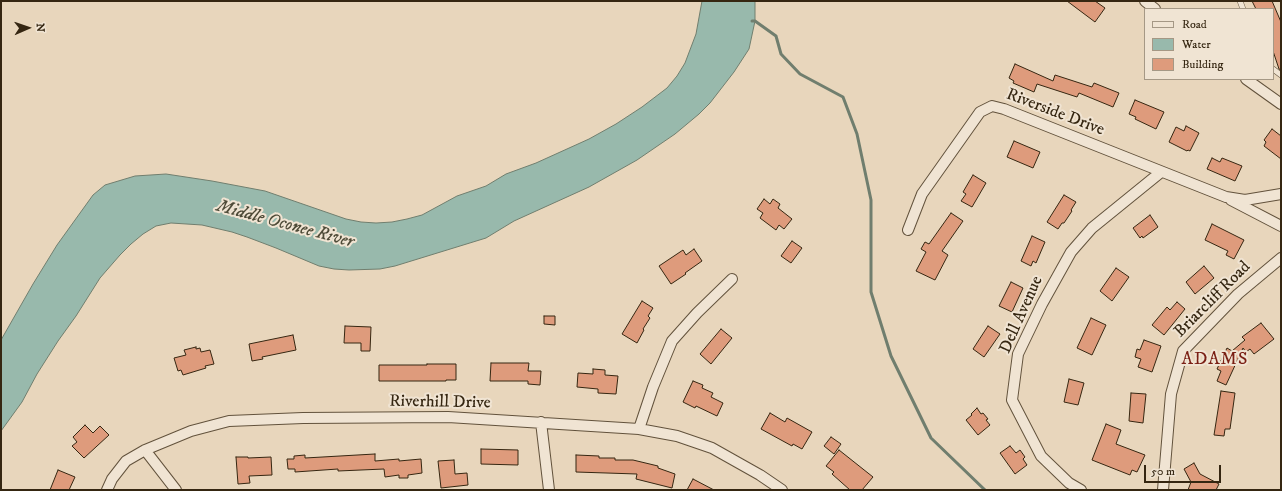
<!DOCTYPE html>
<style>
body{margin:0}
#map{position:relative;width:1282px;height:491px;overflow:hidden;background:#e8d6bc;font-family:"IM FELL DW Pica",serif}
canvas{display:block}
.frame{position:absolute;inset:0;border:2px solid #352611;pointer-events:none}
.legend{position:absolute;left:1144px;top:8px;width:130px;height:72px;box-sizing:border-box;background:#f0e4d3;border:1px solid #a59885;margin:0;padding:5px 7px;list-style:none;font-size:12px;color:#352611}
.legend li{display:flex;align-items:center;gap:8px;height:20px}
.legend b{width:20px;border:1px solid #a59885}
.north{position:absolute;left:8px;top:8px;width:40px;height:40px;-webkit-text-stroke:3px #f0e4d3;paint-order:stroke;rotate:88deg;font-size:11px;font-weight:700;line-height:16px;text-align:center;color:#352611}
.north::after{content:'';display:block;margin:auto;width:14px;height:18px;background:#352611;clip-path:polygon(50% 0,100% 100%,50% 72%,0 100%)}
.scale{position:absolute;left:1144px;top:465px;width:77px;height:18px;box-sizing:border-box;border:2px solid #352611;border-top:0;padding-left:5px;font-size:12px;line-height:14px;white-space:nowrap;color:#352611;-webkit-text-stroke:3px #f0e4d3;paint-order:stroke}
</style>
<div id="map">
<canvas width="1282" height="491"></canvas>
<div class="frame"></div>
<ul class="legend">
<li><b style="height:5px;background:#f0e4d3"></b>Road</li>
<li><b style="height:11px;background:#98b9ac"></b>Water</li>
<li><b style="height:11px;background:#de9b7c"></b>Building</li>
</ul>
<div class="north">N</div>
<div class="scale">50 m</div>
</div>
<script>
const g = document.querySelector('canvas').getContext('2d');
g.lineJoin = 'round';
function paint(path, color) { g.fillStyle = color; g.fill(path, 'evenodd'); }
const shape = rows => new Path2D(rows.map(r => 'M' + r).join(''));
function trace(path, color, width, dash) { g.strokeStyle = color; g.lineWidth = width; g.lineCap = dash ? 'butt' : 'round'; g.setLineDash(dash || []); g.stroke(path); }
function label(font, color, halo, rows, align = 'center') {
  g.font = font + ' "IM FELL DW Pica",serif'; g.lineWidth = 4; g.setLineDash([]); g.textBaseline = 'middle'; g.strokeStyle = halo; g.fillStyle = color; for (const [text, x, y, turn = 0] of rows) {
    g.save(); g.translate(x, y); g.rotate((+turn || 0) * Math.PI / 180); g.textAlign = isNaN(turn) ? turn : align; if (halo) g.strokeText(text, 0, 0); g.fillText(text, 0, 0); g.restore();
  }
}
const water = shape([
 [702,1,755,1,755,21,749,49,734,72,710,103,699,114,675,134,637,160,589,187,514,221,486,238,395,266,380,269,349,270,334,269,319,266,276,248,247,237,232,232,202,225,171,223,156,226,143,234,131,244,120,255,100,278,76,316,58,341,37,374,22,402,1,431,1,340,33,284,57,245,93,195,105,185,135,176,166,174,212,181,265,191,346,219,361,222,376,223,392,222,407,219,422,215,457,196,486,186,506,174,536,163,589,139,616,124,642,107,667,88,677,76,685,63,696,34,702,1]
]);
const stream = shape([
 [752,21,755,21,776,36,781,54,800,74,843,97,857,134,871,200,871,292,891,356,931,438,985,490]
]);
const building = shape([
 [1067,1,1095,1,1105,8,1095,22,1067,1],
 [1252,1,1272,1,1281,22,1281,70,1279,69,1273,51,1273,9,1256,9,1252,1],
 [1015,64,1053,81,1055,75,1092,87,1094,83,1119,93,1113,107,1079,93,1077,97,1037,84,1034,92,1013,83,1014,81,1009,78,1015,64],
 [1135,100,1164,112,1156,129,1135,119,1136,117,1129,114,1135,100],
 [1186,126,1199,133,1190,151,1188,150,1187,151,1169,142,1176,127,1184,131,1186,126],
 [1272,129,1281,136,1281,159,1264,146,1266,142,1264,140,1272,129],
 [1014,141,1040,152,1033,168,1007,157,1014,141],
 [1212,158,1220,162,1222,158,1242,166,1235,181,1207,169,1212,158],
 [973,175,986,183,972,207,961,201,966,194,963,192,973,175],
 [1064,195,1076,202,1071,210,1072,211,1064,223,1062,223,1058,229,1047,222,1064,195],
 [764,199,770,204,773,199,780,204,778,208,792,219,784,229,779,225,776,230,760,218,763,213,757,209,764,199],
 [951,213,963,221,942,251,948,255,935,280,916,271,926,252,921,249,925,242,929,244,951,213],
 [1150,215,1158,227,1143,238,1142,236,1140,238,1133,228,1150,215],
 [1212,224,1244,240,1234,259,1226,255,1228,251,1205,240,1212,224],
 [1032,236,1045,242,1036,263,1033,261,1031,266,1021,261,1032,236],
 [792,241,802,248,791,263,781,256,792,241],
 [694,249,702,261,685,273,686,274,671,284,659,266,683,250,686,255,694,249],
 [1204,266,1214,278,1195,294,1186,282,1204,266],
 [1116,268,1129,277,1112,301,1100,291,1116,268],
 [1011,282,1023,288,1012,312,999,306,1011,282],
 [642,301,653,308,648,316,650,318,643,329,644,330,637,343,622,334,642,301],
 [1177,302,1185,309,1164,335,1152,325,1167,307,1170,310,1177,302],
 [544,316,555,316,555,325,544,324,544,316],
 [1091,318,1106,325,1092,355,1077,348,1091,318],
 [1261,323,1274,339,1254,354,1250,349,1246,352,1243,348,1226,385,1217,381,1221,371,1217,369,1227,348,1232,351,1245,340,1242,337,1261,323],
 [345,326,371,327,370,351,361,351,361,343,344,343,345,326],
 [988,326,1000,334,984,357,973,349,988,326],
 [721,329,732,338,711,364,700,354,721,329],
 [293,335,296,350,262,357,263,359,252,361,249,344,293,335],
 [1144,340,1161,346,1152,372,1138,367,1141,359,1135,357,1137,349,1140,350,1144,340],
 [196,347,196,349,200,348,201,352,210,350,214,364,205,366,206,368,183,375,181,370,178,371,174,358,186,355,184,350,196,347],
 [491,363,529,363,528,371,541,371,540,385,528,384,528,381,490,381,491,363],
 [427,364,456,364,456,380,446,380,446,381,379,381,379,365,427,365,427,364],
 [593,369,605,370,605,375,618,376,616,394,598,393,598,389,577,387,578,373,593,374,593,369],
 [1069,379,1084,383,1078,405,1064,402,1069,379],
 [693,381,703,385,702,388,713,393,711,397,723,403,717,416,696,406,695,408,683,402,693,381],
 [1221,391,1235,393,1230,429,1225,429,1224,436,1214,435,1221,391],
 [1131,393,1146,394,1143,423,1129,421,1131,393],
 [977,408,981,414,983,413,988,419,986,420,990,425,978,435,966,420,972,415,971,414,977,408],
 [770,413,785,422,787,418,812,432,802,449,793,444,792,446,761,429,770,413],
 [1106,424,1121,430,1116,444,1145,455,1137,472,1132,470,1130,475,1092,460,1106,424],
 [85,425,93,433,100,426,109,435,84,458,72,446,77,442,73,437,85,425],
 [831,437,841,444,834,454,824,446,831,437],
 [1010,446,1016,453,1020,450,1025,457,1023,459,1027,465,1015,474,1000,453,1010,446],
 [481,449,518,450,518,465,481,464,481,449],
 [839,450,873,477,862,490,850,490,832,474,834,472,826,466,839,450],
 [375,454,375,461,399,459,399,461,421,459,422,473,408,475,408,478,399,478,399,475,385,477,384,469,338,471,338,469,295,472,295,469,288,469,287,459,294,459,294,456,305,455,305,458,375,454],
 [576,455,599,456,599,458,615,458,615,460,633,460,658,466,658,468,675,474,672,488,636,479,637,474,576,472,576,455],
 [236,457,248,457,248,458,271,457,272,475,249,476,250,483,238,484,236,457],
 [454,460,455,474,467,473,468,485,441,488,438,461,454,460],
 [1194,463,1200,474,1219,484,1216,490,1188,490,1191,482,1184,469,1194,463],
 [58,470,75,477,69,490,50,490,58,470],
 [693,479,714,490,687,490,693,479]
]);
const service = shape([
 [1240,1,1243,9],
 [1273,69,1281,75]
]);
const minor = shape([
 [1145,1,1155,9],
 [1246,79,1281,104],
 [1231,200,1281,226],
 [908,230,922,194,980,112,992,106,1004,109,1226,197,1245,200,1281,194],
 [541,422,549,490],
 [639,429,653,387,672,341,697,313,732,279],
 [145,450,176,490],
 [107,490,112,479,126,461,145,450,191,431,229,421,303,418,448,417,639,429,677,436,712,448,760,475,782,490],
 [1081,490,1069,483,1041,456,1012,400,1018,354,1042,304,1071,252,1092,228,1161,172],
 [1163,490,1171,394,1183,351,1238,294,1281,258]
]);
const streetNames = [
 ["Riverside Drive",1055,113,21],
 ["Briarcliff Road",1213,300,-45],
 ["Dell Avenue",1022,315,-66],
 ["Riverhill Drive",440,403,1]
];
const waterNames = [
 ["Middle Oconee River",285,225,15]
];
const neighbourhoodNames = [
 ["ADAMS",1215,360]
];
paint(water, '#98b9ac');
trace(water, '#707e6e', 1);
trace(stream, '#707e6e', 3);
paint(building, '#de9b7c');
trace(building, '#352611', 1);
trace(service, '#62523c', 6);
trace(minor, '#62523c', 12);
trace(service, '#f0e4d3', 5);
trace(minor, '#f0e4d3', 10);
label('17px', '#352611', '#f0e4d3', streetNames);
label('italic 18px', '#4e4b38', '#f0e4d3', waterNames);
g.letterSpacing = '1px';
label('18px', '#7a1f14', '#f0e4d3', neighbourhoodNames);
g.letterSpacing = '0px';
</script>
